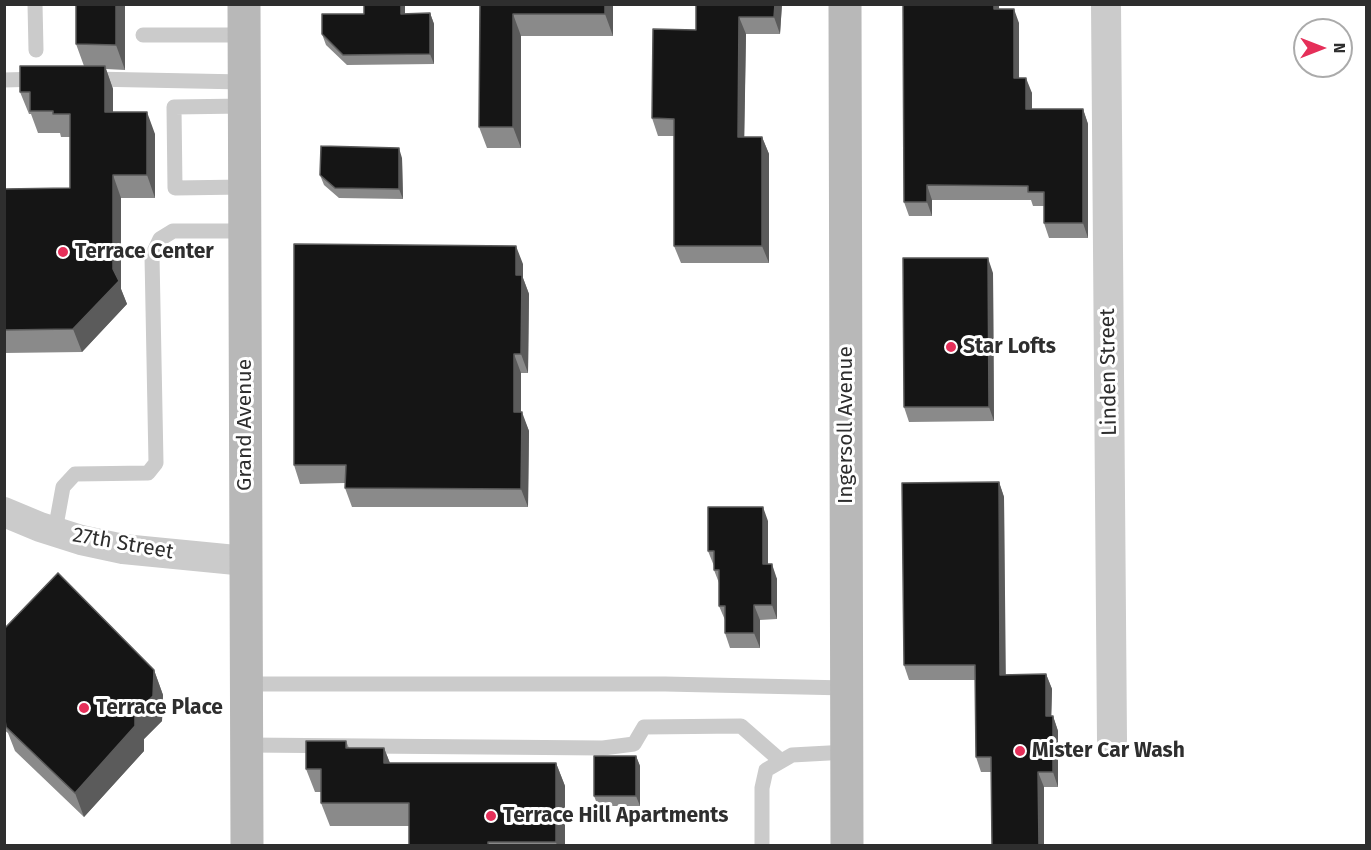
<!DOCTYPE html>
<style>
body{margin:0}
#map{position:relative;width:1371px;height:850px;overflow:hidden;background:#fff;font-family:"Fira Sans",sans-serif}
canvas{display:block}
.frame{position:absolute;inset:0;border:6px solid #2e2e2e;pointer-events:none}
.north{position:absolute;left:1293px;top:18px;width:60px;height:60px;box-sizing:border-box;background:#fff;border:2px solid #ababab;border-radius:50%;rotate:90deg;font-size:16px;font-weight:700;line-height:24px;text-align:center;color:#2e2e2e}
.north::after{content:'';display:block;margin:auto;width:21px;height:27px;background:#e52f59;clip-path:polygon(50% 0,100% 100%,50% 72%,0 100%)}
</style>
<div id="map">
<canvas width="1371" height="850"></canvas>
<div class="frame"></div>
<div class="north">N</div>
</div>
<script>
const g = document.querySelector('canvas').getContext('2d');
g.lineJoin = 'round';
const shape = rows => new Path2D(rows.map(r => 'M' + r).join(''));
function trace(path, color, width, dash) { g.strokeStyle = color; g.lineWidth = width; g.lineCap = dash ? 'butt' : 'round'; g.setLineDash(dash || []); g.stroke(path); }
function paint(path, color) { g.fillStyle = color; g.fill(path, 'evenodd'); }
function label(font, color, halo, rows, align = 'center') {
  g.font = font + ' "Fira Sans",sans-serif'; g.lineWidth = 6; g.setLineDash([]); g.textBaseline = 'middle'; g.strokeStyle = halo; g.fillStyle = color; for (const [text, x, y, turn = 0] of rows) {
    g.save(); g.translate(x, y); g.rotate((+turn || 0) * Math.PI / 180); g.textAlign = isNaN(turn) ? turn : align; if (halo) g.strokeText(text, 0, 0); g.fillText(text, 0, 0); g.restore();
  }
}
const service = shape([
 [35,4,36,50],
 [143,35,244,35],
 [91,79,244,82],
 [4,80,40,79],
 [244,106,174,107,175,188,244,187],
 [55,531,63,487,75,474,148,473,156,463,152,256,160,239,173,231,245,231],
 [246,684,665,684,847,688],
 [247,745,603,748,634,744,644,727,741,726,781,761],
 [762,846,762,788,766,770,792,755,847,752]
]);
const minor = shape([
 [1106,4,1112,740],
 [4,512,40,527,81,540,123,549,246,561]
]);
const secondary = shape([
 [244,4,247,846],
 [845,4,847,846]
]);
const wall = shape([
 [125,4,125,70,106,69,113,89,113,112,155,134,155,198,121,198,121,289,127,304,82,352,4,353,4,189,70,188,70,137,61,137,60,133,38,133,31,114,29,114,20,92,84,66,76,44],
 [405,4,405,14,430,13,434,24,434,64,347,65,326,45,322,34,364,14],
 [480,4,613,4,613,36,521,36,521,148,487,148,479,127],
 [782,4,780,34,746,34,744,137,762,137,769,154,769,263,681,263,674,246,674,136,658,136,652,118,696,30],
 [999,4,999,9,1019,23,1019,78,1032,93,1032,109,1083,109,1088,124,1088,238,1049,238,1044,223,1044,206,1033,206,1031,200,932,200,932,216,909,216,904,202],
 [402,158,403,199,339,198,324,185,320,175],
 [523,264,523,278,529,294,528,373,521,373,521,412,529,431,528,507,352,507,345,488,345,483,300,484,294,465],
 [993,273,994,421,909,422,904,407],
 [999,482,1004,497,1005,675,1046,674,1052,689,1051,716,1053,716,1058,731,1058,787,1044,787,1044,846,992,846,991,772,981,772,976,757,975,680,909,680,904,665],
 [768,521,768,564,777,579,777,619,760,620,760,648,730,648,725,633,725,620,719,606,719,583,714,570,714,566,708,551],
 [4,629,154,670,163,695,162,721,144,739,144,751,84,817,15,751,8,733,4,730],
 [346,741,349,748,384,748,390,763,556,763,565,786,565,846,409,846,409,826,330,826,321,803,321,792,315,792,306,769],
 [636,756,640,766,640,806,598,806,594,796]
]);
const shadedWall = shape([
 [116,4,125,4,125,70,116,45],
 [401,4,405,4,405,24,401,14],
 [605,4,613,4,613,36,605,14],
 [775,4,782,4,780,34,774,17],
 [994,4,999,4,999,23,994,9],
 [1014,9,1019,23,1019,93,1014,78],
 [430,13,434,24,434,64,430,54],
 [513,14,521,36,521,148,513,127],
 [739,17,746,34,744,154,738,137],
 [105,66,113,89,113,134,105,112],
 [1026,78,1032,93,1032,124,1026,109],
 [1083,109,1088,124,1088,238,1083,223],
 [147,112,155,134,155,198,147,175],
 [762,137,769,154,769,263,762,246],
 [399,148,402,158,403,199,399,189],
 [113,175,121,198,121,289,127,304,82,352,73,329,113,269],
 [927,185,932,200,932,216,927,202],
 [516,246,523,264,523,278,529,294,528,373,521,354,516,275],
 [988,258,993,273,994,421,989,407],
 [514,354,521,373,521,430,514,412],
 [522,412,529,431,528,507,521,489],
 [999,482,1004,497,1006,690,1000,675],
 [763,507,768,521,768,579,763,564],
 [772,564,777,579,777,619,772,605],
 [754,605,760,620,760,648,754,633],
 [154,670,163,695,162,721,144,739,144,751,84,817,75,793],
 [1046,674,1052,689,1051,731,1046,716],
 [1053,716,1058,731,1058,787,1053,772],
 [384,748,393,771,384,763],
 [636,756,640,766,640,806,636,796],
 [556,763,565,786,565,846,557,846,556,842],
 [1038,772,1044,787,1044,846,1039,846]
]);
const building = shape([
 [76,4,116,4,116,45,76,44,76,4],
 [364,4,401,4,401,14,430,13,430,54,343,55,322,34,322,14,364,14,364,4],
 [480,4,605,4,605,14,513,14,513,127,479,127,480,4],
 [696,4,775,4,774,17,739,17,738,137,762,137,762,246,674,246,674,119,652,118,653,29,696,30,696,4],
 [903,4,994,4,994,9,1014,9,1014,78,1026,78,1026,109,1083,109,1083,223,1044,223,1044,192,1028,192,1028,186,927,185,927,202,904,202,903,4],
 [20,66,105,66,105,112,147,112,147,175,113,175,113,269,119,281,73,329,4,330,4,189,70,188,70,114,53,114,53,111,30,111,30,92,20,92,20,66],
 [321,146,399,148,399,189,335,188,320,175,321,146],
 [294,244,516,246,516,275,522,275,521,354,514,354,514,412,522,412,521,489,345,488,346,465,294,465,294,244],
 [903,258,988,258,989,407,904,407,903,258],
 [999,482,1000,675,1046,674,1046,716,1053,716,1053,772,1038,772,1039,846,992,846,991,757,976,757,975,665,904,665,902,483,999,482],
 [708,507,763,507,763,564,772,564,772,605,754,605,754,633,725,633,725,606,719,606,719,570,714,570,714,551,708,551,708,507],
 [58,573,154,670,153,696,135,714,135,726,75,793,6,727,4,713,4,629,58,573],
 [306,741,346,741,346,748,384,748,384,763,556,763,556,842,488,842,488,846,409,846,409,803,321,803,321,769,306,769,306,741],
 [594,756,636,756,636,796,594,796,594,756]
]);
const markers = [
 [63,252,6,"#e52f59"],
 [951,347,6,"#e52f59"],
 [84,708,6,"#e52f59"],
 [1020,751,6,"#e52f59"],
 [491,816,6,"#e52f59"]
];
const poiNames = [
 ["Terrace Center",75,252],
 ["Star Lofts",963,347],
 ["Terrace Place",96,708],
 ["Mister Car Wash",1032,751],
 ["Terrace Hill Apartments",503,816]
];
const streetNames = [
 ["Linden Street",1109,372,-91],
 ["Grand Avenue",245,425,-90],
 ["Ingersoll Avenue",846,425,-90],
 ["27th Street",123,544,10]
];
trace(service, '#cbcbcb', 15);
trace(minor, '#cbcbcb', 30);
trace(secondary, '#b8b8b8', 33);
paint(wall, '#8a8a8a');
paint(shadedWall, '#5b5b5b');
paint(building, '#151515');
trace(building, '#5b5b5b', 1.5);
for (const [x, y, r, color] of markers) { const dot = new Path2D(); dot.arc(x, y, r, 0, 2 * Math.PI); g.fillStyle = color; g.fill(dot); trace(dot, '#fff', 2); }
label('bold 21px', '#2e2e2e', '#fff', poiNames, 'left');
label('21px', '#2e2e2e', '#fff', streetNames);
</script>
